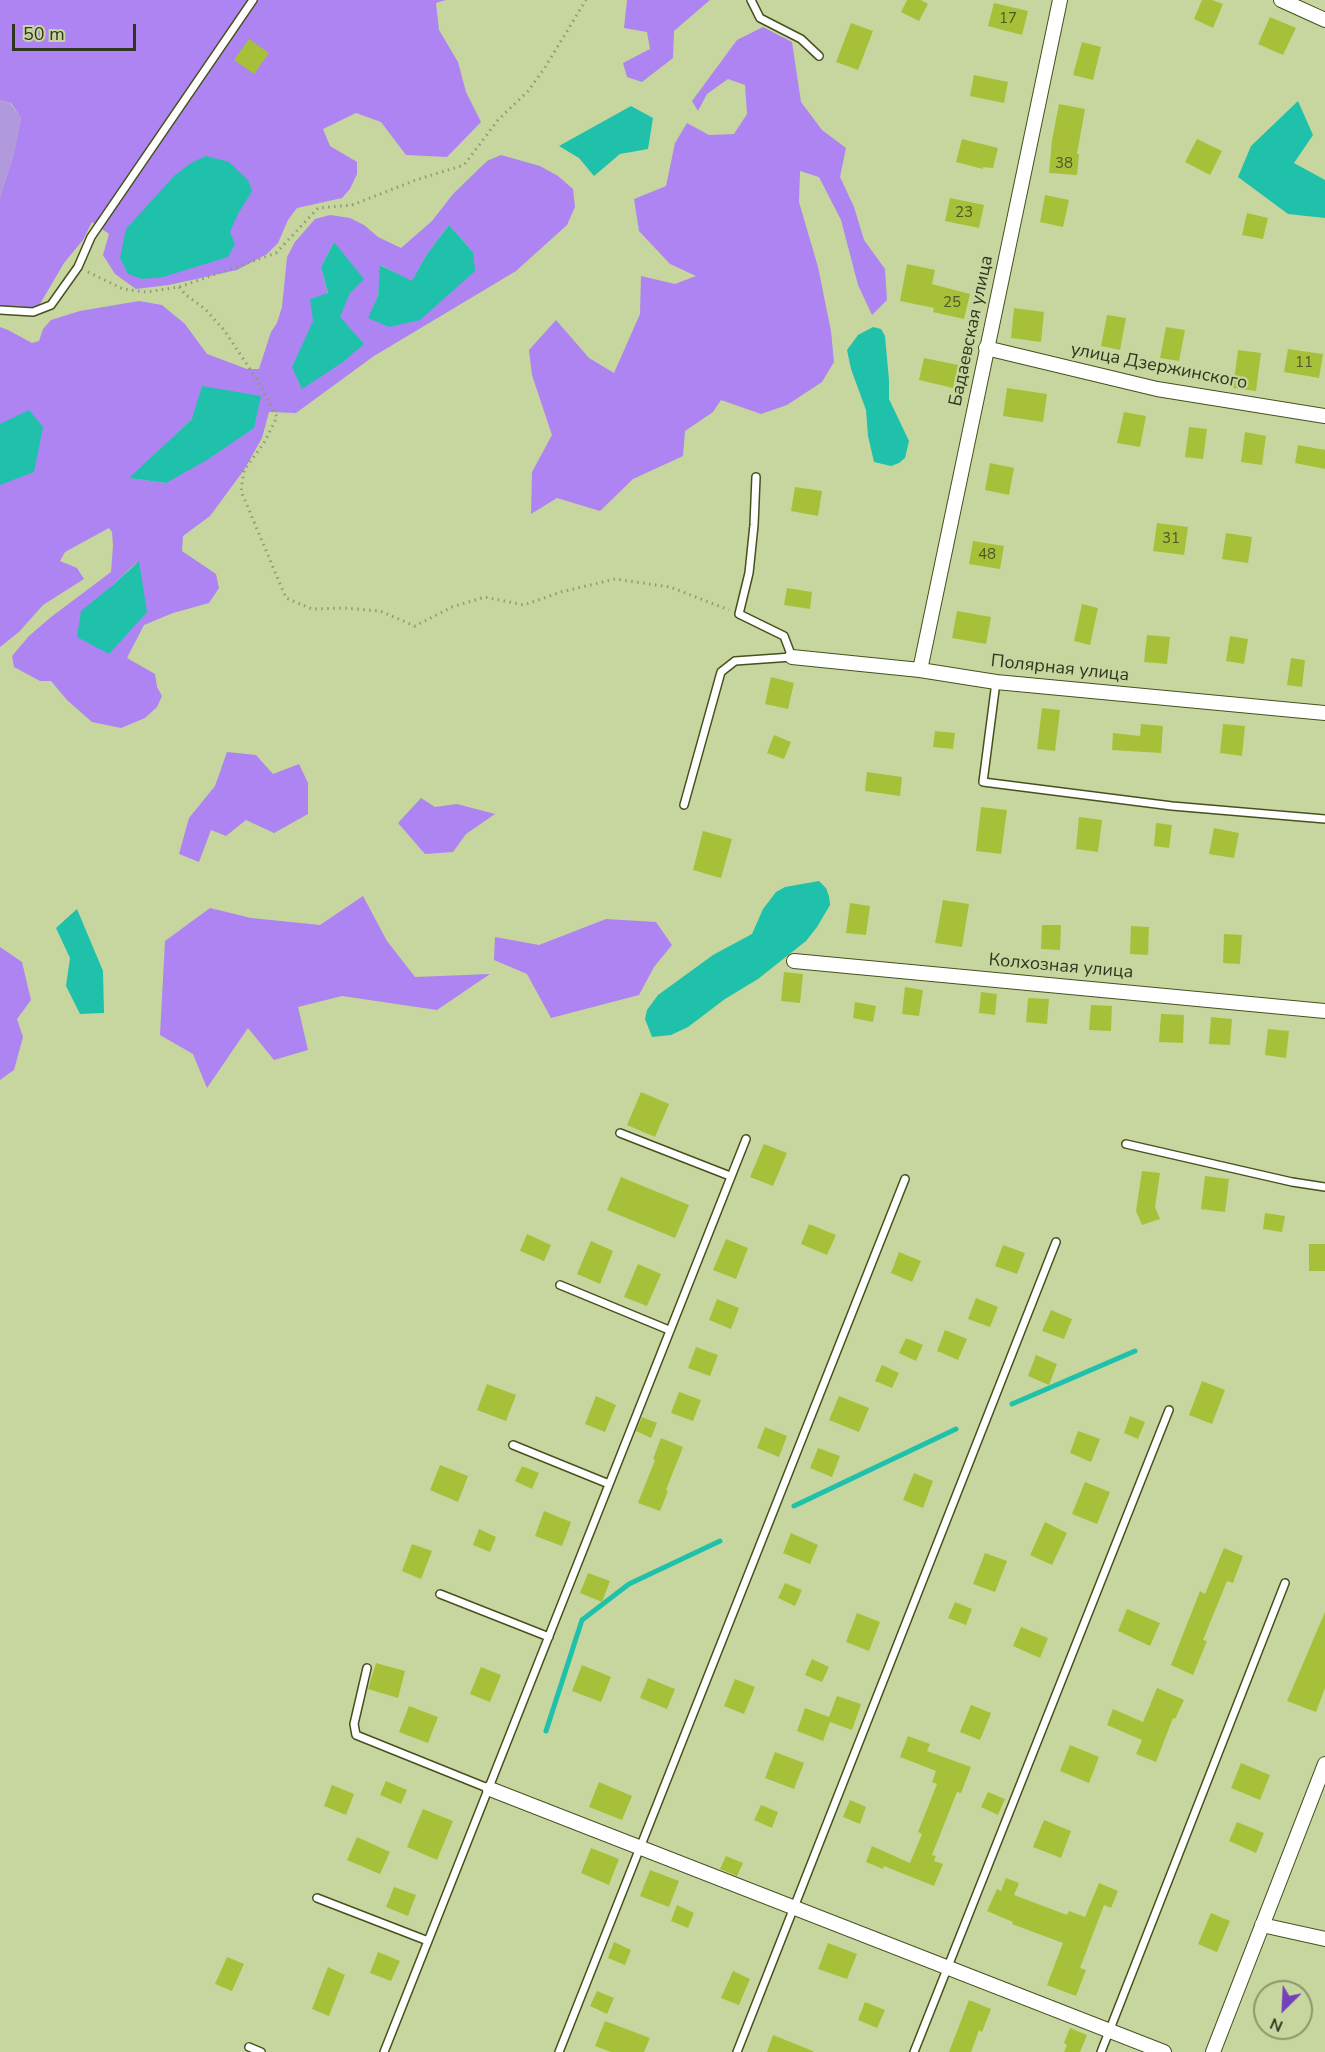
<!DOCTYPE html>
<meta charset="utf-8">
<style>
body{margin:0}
#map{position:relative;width:1325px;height:2052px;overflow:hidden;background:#c7d69e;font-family:"Nunito Sans",sans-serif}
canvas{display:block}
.north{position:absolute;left:1253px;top:1980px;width:60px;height:60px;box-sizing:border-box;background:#c7d69e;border:2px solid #8b966b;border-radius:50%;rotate:204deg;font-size:16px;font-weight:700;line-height:24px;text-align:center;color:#30351f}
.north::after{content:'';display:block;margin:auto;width:21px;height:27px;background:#7541b8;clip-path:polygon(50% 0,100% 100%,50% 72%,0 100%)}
.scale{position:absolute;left:12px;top:24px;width:124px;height:27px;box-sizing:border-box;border:3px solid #30351f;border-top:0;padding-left:8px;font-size:18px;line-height:21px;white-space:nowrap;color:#30351f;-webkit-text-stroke:4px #c7d69e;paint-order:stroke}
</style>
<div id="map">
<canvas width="1325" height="2052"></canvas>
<div class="north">N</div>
<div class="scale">50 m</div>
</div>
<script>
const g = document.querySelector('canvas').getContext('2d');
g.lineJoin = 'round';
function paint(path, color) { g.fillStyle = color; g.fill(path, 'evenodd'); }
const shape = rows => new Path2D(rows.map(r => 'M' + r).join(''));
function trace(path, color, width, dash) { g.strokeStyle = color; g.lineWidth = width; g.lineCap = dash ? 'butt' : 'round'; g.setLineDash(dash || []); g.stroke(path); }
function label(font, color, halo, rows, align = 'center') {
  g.font = font + ' "Nunito Sans",sans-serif'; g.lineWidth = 4.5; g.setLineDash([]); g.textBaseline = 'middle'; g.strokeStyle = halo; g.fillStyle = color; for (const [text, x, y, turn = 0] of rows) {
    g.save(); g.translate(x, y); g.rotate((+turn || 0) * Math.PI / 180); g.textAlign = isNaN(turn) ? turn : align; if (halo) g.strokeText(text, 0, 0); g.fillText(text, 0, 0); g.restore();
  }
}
const green = shape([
 [0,100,10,103,21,118,13,157,0,197]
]);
const forest = shape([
 [0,0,446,0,436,3,439,30,458,62,466,92,481,122,447,157,406,155,381,122,356,113,323,129,330,146,357,162,357,174,350,189,342,198,297,208,288,220,278,243,267,254,237,270,169,285,136,289,115,274,103,255,109,234,92,222,83,240,64,263,37,309,0,310,0,197,13,157,21,118,11,103,0,100],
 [627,0,710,0,674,31,673,58,642,82,627,77,623,63,650,49,647,32,624,28],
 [763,27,792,42,801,102,822,130,846,148,840,177,854,207,864,240,885,269,887,300,872,315,858,285,841,220,819,177,800,171,799,202,818,267,831,331,834,362,822,382,787,405,761,414,721,400,713,412,685,431,683,456,633,479,600,511,557,498,531,514,532,472,552,435,532,375,529,350,556,320,589,358,614,373,640,314,641,276,675,284,696,276,670,264,639,231,634,199,666,186,675,143,687,123,709,135,734,134,747,114,745,85,728,79,707,94,698,111,692,101,737,40],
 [501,155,540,166,558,176,573,189,575,207,567,225,516,271,374,356,296,413,269,412,262,438,244,470,210,516,183,536,182,551,216,574,219,588,209,603,173,613,144,625,127,658,155,674,157,687,162,696,157,707,145,718,121,728,92,722,67,700,51,681,40,681,14,667,12,656,29,636,51,617,111,572,113,546,112,532,109,528,65,552,60,561,77,568,84,579,43,605,19,632,0,647,0,327,8,330,32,343,39,341,43,329,51,320,80,311,139,301,162,305,185,324,207,354,247,369,259,369,271,332,277,323,282,307,287,257,295,242,315,219,330,215,350,218,364,225,378,237,401,248,432,221,453,194,487,161],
 [449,225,473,252,369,319,378,296,381,265,412,282,427,254],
 [334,242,350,293,339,317,292,367,328,294,321,267],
 [192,419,166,483,130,478],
 [138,561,77,637,113,585],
 [227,752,256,755,273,774,299,764,308,783,308,814,274,833,246,820,226,836,211,830,199,862,179,854,189,818,215,786],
 [421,798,435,807,457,804,495,814,466,834,453,852,425,854,398,823],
 [363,896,387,941,415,977,490,974,437,1010,342,996,298,1007,308,1050,274,1060,248,1028,207,1088,193,1054,160,1035,165,941,210,908,251,918,320,925],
 [606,919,656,922,672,945,654,967,639,995,551,1018,527,974,494,960,495,937,539,945],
 [0,947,22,962,31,1000,17,1019,23,1037,14,1070,0,1080]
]);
const water = shape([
 [1298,101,1313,135,1294,163,1325,180,1325,218,1288,214,1238,177,1251,146],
 [631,106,653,118,648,149,620,154,594,176,579,158,559,146],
 [206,156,229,162,248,180,252,191,238,214,230,232,235,244,228,257,163,277,142,279,128,274,120,258,126,229,174,176,191,163],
 [449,225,473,252,475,271,420,320,389,327,368,318,378,296,380,265,412,281,427,254],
 [334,242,364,279,350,293,340,317,364,344,343,362,302,389,292,367,313,321,310,299,328,293,321,267],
 [873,327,881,329,885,336,889,380,889,399,909,441,905,458,899,463,891,466,874,462,868,436,866,410,851,369,847,350,858,335],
 [202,386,261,396,254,428,207,460,166,483,129,478,192,419],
 [29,410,43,427,34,472,0,485,0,424],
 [139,561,147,612,109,654,77,637,81,611,113,585],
 [819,881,826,888,829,896,830,905,817,927,806,941,758,979,725,999,688,1027,671,1035,652,1037,645,1019,647,1010,658,995,713,955,752,934,763,909,776,892,785,887],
 [77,909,103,971,104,1013,80,1014,66,986,70,958,56,928]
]);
const stream = shape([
 [1012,1404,1135,1351],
 [794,1506,956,1429],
 [546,1731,582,1620,629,1584,720,1541]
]);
const building = shape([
 [907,0,921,0,928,4,919,21,901,12],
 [1202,0,1212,0,1223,4,1213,28,1194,19],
 [994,3,1028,11,1022,35,988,26],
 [1270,17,1296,28,1283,55,1258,44],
 [851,23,873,31,858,70,836,62],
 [249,39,269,53,254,74,234,60],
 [1082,42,1101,47,1093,80,1073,75],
 [974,75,1008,82,1004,103,970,96],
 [1059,104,1085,109,1077,154,1079,154,1077,175,1049,173,1052,140],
 [962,139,998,148,993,168,983,167,983,169,956,162],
 [1197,139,1222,151,1210,175,1185,162],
 [1045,195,1069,200,1063,227,1040,222],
 [950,198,984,205,979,228,945,221],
 [1247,213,1268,218,1263,239,1242,235],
 [907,264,935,270,932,284,970,294,964,319,933,312,934,308,900,301],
 [1014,308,1044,312,1041,342,1011,338],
 [1107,315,1126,318,1120,350,1101,346],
 [1166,327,1185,330,1179,361,1160,358],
 [1288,349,1323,354,1319,378,1284,372],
 [1238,350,1261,353,1256,391,1233,388],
 [924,358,958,365,953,388,919,380],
 [1007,388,1047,394,1043,422,1003,416],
 [1124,412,1146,416,1140,447,1117,443],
 [1189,427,1207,429,1203,459,1185,457],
 [1245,432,1266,436,1262,465,1241,462],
 [1298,445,1325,450,1325,469,1295,463],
 [990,463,1014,468,1009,495,985,490],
 [795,487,822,491,818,516,791,511],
 [1157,523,1188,527,1184,555,1153,551],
 [1226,533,1252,537,1248,563,1222,559],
 [973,541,1004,546,1000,569,969,564],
 [787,588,812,592,810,609,784,605],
 [1082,604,1098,608,1090,645,1074,641],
 [957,611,991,617,986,644,952,638],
 [1147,635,1170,637,1167,664,1144,662],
 [1230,636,1248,639,1244,664,1226,661],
 [1291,658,1305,660,1302,687,1287,685],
 [771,677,794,683,788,709,765,704],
 [1042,708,1060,710,1055,751,1037,749],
 [1141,724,1163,726,1161,753,1112,750,1113,733,1140,736],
 [1223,724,1245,726,1242,756,1220,753],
 [935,731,955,733,953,749,933,747],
 [774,735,791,742,784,759,767,753],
 [867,772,902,777,900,796,865,791],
 [981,807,1007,810,1001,854,976,851],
 [1079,817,1102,820,1098,852,1076,849],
 [1156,823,1172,825,1169,848,1154,846],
 [1214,828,1239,833,1234,858,1209,854],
 [703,831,732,839,721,878,693,870],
 [943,900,969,904,962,947,935,943],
 [850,903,870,906,866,935,846,933],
 [1042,925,1061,925,1060,950,1041,949],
 [1131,926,1149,927,1148,955,1130,954],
 [1224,934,1242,935,1240,964,1223,963],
 [784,972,803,974,800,1003,781,1001],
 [905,987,923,990,919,1016,902,1014],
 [981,992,997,994,995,1015,979,1013],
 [1028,998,1049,999,1047,1024,1026,1022],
 [855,1002,876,1006,873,1022,853,1018],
 [1091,1005,1112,1006,1111,1031,1089,1030],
 [1161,1014,1184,1015,1183,1043,1159,1042],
 [1211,1017,1232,1019,1230,1045,1209,1044],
 [1268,1029,1289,1031,1286,1058,1265,1055],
 [641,1092,669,1104,655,1137,627,1125],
 [764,1144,787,1153,773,1186,750,1177],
 [1142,1171,1160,1173,1155,1207,1160,1219,1142,1225,1136,1211],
 [1205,1176,1229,1179,1225,1212,1201,1209],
 [621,1177,689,1205,675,1238,607,1210],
 [1265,1213,1285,1216,1282,1232,1263,1229],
 [809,1224,836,1235,827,1255,801,1244],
 [527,1234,551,1245,544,1261,520,1251],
 [726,1239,748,1248,736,1279,713,1270],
 [591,1241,613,1251,600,1284,577,1274],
 [1309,1244,1325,1244,1325,1271,1309,1271],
 [1003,1245,1025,1253,1017,1274,995,1266],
 [899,1252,921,1261,912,1282,891,1273],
 [638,1264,661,1274,647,1306,624,1297],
 [976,1298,998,1307,990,1327,968,1319],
 [717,1299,739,1308,731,1329,709,1320],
 [1051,1310,1072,1319,1064,1339,1042,1331],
 [945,1330,967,1339,958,1360,937,1351],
 [906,1338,923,1345,916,1361,899,1353],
 [696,1347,718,1355,710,1376,688,1368],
 [1036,1355,1057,1364,1049,1385,1028,1376],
 [882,1365,899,1373,892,1388,875,1381],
 [1202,1381,1225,1390,1212,1424,1189,1415],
 [487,1384,516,1395,506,1421,477,1410],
 [679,1392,701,1400,693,1421,671,1413],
 [596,1396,616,1405,605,1432,585,1424],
 [839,1396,869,1408,859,1432,829,1420],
 [1130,1416,1145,1422,1138,1439,1124,1433],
 [642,1417,657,1423,651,1438,636,1431],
 [765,1427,787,1436,779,1457,757,1448],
 [1078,1431,1100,1439,1091,1462,1070,1453],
 [661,1438,683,1447,666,1490,668,1491,660,1511,638,1503,655,1460,653,1459],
 [818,1448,840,1456,832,1477,810,1468],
 [440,1465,468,1476,458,1502,430,1490],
 [522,1466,539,1473,532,1489,515,1481],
 [914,1473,933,1481,923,1508,903,1500],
 [1085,1482,1110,1492,1097,1524,1072,1514],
 [544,1511,571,1522,562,1546,535,1536],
 [1045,1522,1067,1533,1052,1565,1030,1555],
 [479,1529,496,1537,490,1552,473,1545],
 [791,1533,818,1545,810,1564,783,1553],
 [412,1544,432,1551,421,1579,402,1571],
 [1224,1548,1243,1556,1233,1583,1227,1581,1203,1640,1207,1641,1193,1675,1171,1665,1200,1591,1205,1594],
 [985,1553,1007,1561,995,1592,973,1584],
 [588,1573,610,1581,602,1602,580,1593],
 [785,1583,802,1590,795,1606,778,1598],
 [955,1602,972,1609,966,1625,948,1618],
 [1127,1609,1160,1623,1150,1646,1118,1631],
 [1325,1612,1325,1688,1316,1712,1287,1701],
 [857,1613,880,1622,869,1651,846,1642],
 [1021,1627,1048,1638,1040,1658,1013,1646],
 [812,1659,829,1667,822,1682,805,1675],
 [376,1663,405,1671,398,1698,368,1689],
 [582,1665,611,1677,601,1702,572,1691],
 [481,1667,501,1675,490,1702,470,1694],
 [648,1678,675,1689,667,1709,640,1698],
 [735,1679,755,1687,744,1714,724,1706],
 [1157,1688,1184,1700,1175,1719,1173,1718,1156,1762,1136,1754,1142,1740,1107,1725,1113,1709,1143,1722],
 [837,1696,861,1704,852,1730,830,1722,823,1741,797,1731,805,1708,829,1717],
 [971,1705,991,1713,980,1740,960,1732],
 [409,1706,438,1717,428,1743,399,1732],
 [908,1736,930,1744,927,1751,971,1767,961,1793,957,1792,932,1855,936,1856,934,1861,943,1864,934,1886,884,1866,883,1869,866,1862,872,1846,910,1863,922,1834,918,1832,937,1784,932,1782,936,1771,900,1757],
 [1070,1745,1099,1757,1089,1783,1060,1771],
 [775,1752,804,1763,794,1789,765,1778],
 [1241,1763,1270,1775,1260,1800,1231,1788],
 [386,1781,407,1790,401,1804,380,1795],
 [599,1782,632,1796,622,1820,589,1807],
 [332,1785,354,1794,346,1815,324,1806],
 [988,1792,1005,1799,998,1815,981,1807],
 [850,1800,866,1807,860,1824,843,1817],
 [761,1805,778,1812,772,1828,754,1820],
 [423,1809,453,1821,437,1860,407,1847],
 [1044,1820,1071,1831,1061,1858,1033,1847],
 [1237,1822,1264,1833,1256,1853,1229,1841],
 [357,1837,390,1852,380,1874,347,1860],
 [591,1848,619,1859,609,1885,581,1873],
 [726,1856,743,1863,737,1876,720,1869],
 [650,1870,679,1881,669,1907,640,1896],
 [1006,1878,1019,1883,1014,1895,1067,1915,1069,1911,1085,1917,1099,1883,1118,1891,1111,1908,1104,1905,1080,1968,1086,1970,1076,1996,1047,1985,1063,1943,1012,1924,1013,1922,987,1911,997,1889,1001,1891],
 [394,1887,416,1895,408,1916,386,1907],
 [677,1905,694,1913,688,1928,671,1921],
 [1211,1913,1230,1921,1217,1952,1198,1944],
 [614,1942,631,1950,625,1965,608,1958],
 [828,1943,857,1954,847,1979,818,1969],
 [378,1952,400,1961,391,1981,370,1973],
 [227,1957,244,1964,232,1991,215,1984],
 [328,1967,345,1975,329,2016,312,2009],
 [733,1971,750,1979,739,2005,721,1998],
 [597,1991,614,1998,607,2014,590,2006],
 [969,2000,991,2009,982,2032,979,2030,971,2052,949,2052],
 [865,2002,885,2010,877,2028,858,2020],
 [605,2021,650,2038,644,2052,611,2052,595,2046],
 [1070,2028,1087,2035,1080,2052,1064,2052,1067,2045,1064,2043],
 [773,2035,813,2051,813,2052,767,2052]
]);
const path = shape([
 [88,272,123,289,146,292,179,287,276,253,318,208,352,205,416,180,464,165,498,120,528,91,544,69,586,0],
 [179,287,186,295,205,309,224,330,258,381,277,417,264,443,244,470,241,491,286,598,312,609,345,608,380,611,415,626,452,607,485,597,524,605,561,592,615,579,670,587,729,610]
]);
const lane = shape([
 [751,0,760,18,801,39,819,56],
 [0,310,33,312,51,305,78,267,91,237,253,0],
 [996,682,983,782,1172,806,1325,819],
 [684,805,721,672,735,661,792,657,784,636,739,614,749,573,754,525,756,477],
 [620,1133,730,1176],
 [1126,1144,1292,1182,1325,1187],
 [560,1285,669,1330],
 [513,1445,609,1484],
 [440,1594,549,1637],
 [367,1668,354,1724,356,1735,490,1789],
 [317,1898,428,1941],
 [249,2047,261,2052],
 [384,2052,746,1139],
 [559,2052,905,1179],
 [737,2052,1056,1242],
 [914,2052,1169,1410],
 [1101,2052,1285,1583]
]);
const street = shape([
 [1281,0,1325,20],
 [986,348,1157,389,1325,416],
 [792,657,920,670,996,682,1325,713],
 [920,670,1060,0],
 [794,961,1325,1011],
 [490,1789,1164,2052],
 [1262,1925,1325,1939],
 [1213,2052,1325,1764]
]);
const numberNames = [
 ["17",1008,19],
 ["38",1064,164],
 ["23",964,213],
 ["25",952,303],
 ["11",1304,363],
 ["31",1171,539],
 ["48",987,555]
];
const streetNames = [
 ["Бадаевская улица",972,331,-78],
 ["улица Дзержинского",1159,367,11],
 ["Полярная улица",1060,669,6],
 ["Колхозная улица",1061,967,5]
];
paint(green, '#b199de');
paint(forest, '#ad84f1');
paint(water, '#20c1aa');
trace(stream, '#20c1aa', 5);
paint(building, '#a6c139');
trace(lane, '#46511e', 10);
trace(street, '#46511e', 16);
trace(path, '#909b70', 3, [1.5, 4.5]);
trace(lane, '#fff', 7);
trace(street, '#fff', 14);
label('15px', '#4e5826', null, numberNames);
label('18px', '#30351f', '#c7d69e', streetNames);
</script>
